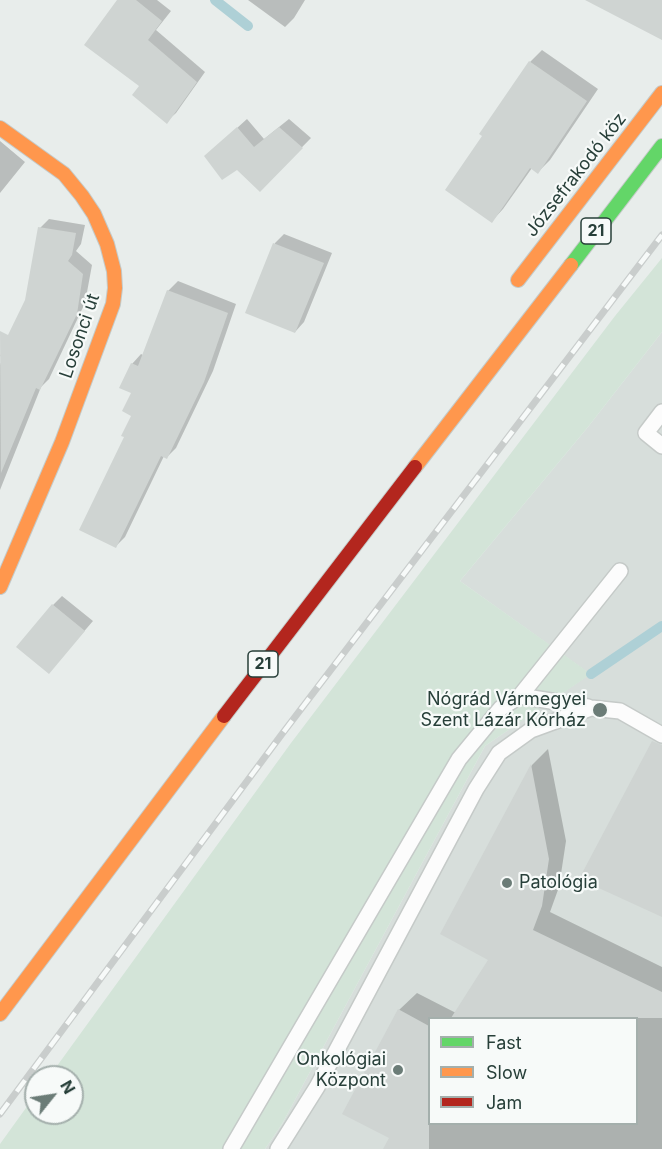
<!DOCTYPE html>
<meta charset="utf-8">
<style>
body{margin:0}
#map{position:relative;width:662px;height:1149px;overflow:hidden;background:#e8edeb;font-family:Inter,sans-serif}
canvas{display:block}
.legend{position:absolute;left:428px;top:1017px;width:210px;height:108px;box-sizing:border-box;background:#f7faf9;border:2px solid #a4afac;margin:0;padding:8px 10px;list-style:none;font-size:18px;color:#273f39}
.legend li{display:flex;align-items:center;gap:12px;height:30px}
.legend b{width:30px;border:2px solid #a4afac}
.north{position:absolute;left:24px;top:1065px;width:60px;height:60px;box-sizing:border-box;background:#f7faf9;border:2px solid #a4afac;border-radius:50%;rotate:60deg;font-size:16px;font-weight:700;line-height:24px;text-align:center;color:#273f39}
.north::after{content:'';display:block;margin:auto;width:21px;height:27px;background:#6b7c77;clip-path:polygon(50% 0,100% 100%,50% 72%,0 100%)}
</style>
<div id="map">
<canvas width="662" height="1149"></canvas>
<ul class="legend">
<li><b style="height:8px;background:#63d668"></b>Fast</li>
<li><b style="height:8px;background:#ff974d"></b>Slow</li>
<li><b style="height:8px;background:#b3261e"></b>Jam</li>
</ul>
<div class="north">N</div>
</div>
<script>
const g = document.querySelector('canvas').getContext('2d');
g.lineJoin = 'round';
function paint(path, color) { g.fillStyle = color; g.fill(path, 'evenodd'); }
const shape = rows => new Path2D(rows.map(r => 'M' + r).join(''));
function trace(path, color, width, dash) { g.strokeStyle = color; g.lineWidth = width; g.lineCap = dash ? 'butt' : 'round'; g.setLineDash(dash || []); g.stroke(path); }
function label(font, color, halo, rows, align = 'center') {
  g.font = font + ' Inter,sans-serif'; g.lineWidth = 4.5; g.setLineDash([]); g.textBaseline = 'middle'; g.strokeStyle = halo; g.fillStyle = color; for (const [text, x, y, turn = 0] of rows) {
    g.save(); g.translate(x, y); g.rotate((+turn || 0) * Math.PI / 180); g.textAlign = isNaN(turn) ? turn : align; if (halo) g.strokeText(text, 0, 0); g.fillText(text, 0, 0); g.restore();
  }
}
const built = shape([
 [662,332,662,1149,265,1149,282,1124,485,746,590,674,460,581,588,427],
 [430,1018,636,1018,636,1124,430,1124]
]);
const green = shape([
 [662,258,662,332,588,427,460,581,591,674,485,746,282,1124,265,1149,0,1149,0,1144,36,1094,36,1113,72,1113,72,1077,49,1077,291,743,615,316]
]);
const shadow = shape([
 [119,0,157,0,171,11,156,30,205,72,176,113,166,122,141,86],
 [248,0,305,0,294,18,285,27],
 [542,50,598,89,550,160,538,172,532,168,503,209,492,221,484,135,530,62],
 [247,119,264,139,289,119,311,138,260,190,216,147],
 [0,141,25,162,0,193],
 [49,219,85,225,81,244,76,251,92,265,85,303,49,379,41,387,0,490,0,365,3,357,0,356,27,301,40,228],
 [284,234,332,253,304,322,295,332,247,312,275,243],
 [178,281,236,304,213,371,176,448,167,457,164,456,125,537,116,546,133,415,132,364,141,354,143,355,168,291],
 [62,596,93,621,49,672,53,605],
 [548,749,566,841,559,887,550,912,662,967,662,1149,385,1149,391,1138,399,1010,417,993,456,1013,490,959,442,934,532,765],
 [430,1018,636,1018,636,1124,430,1124]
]);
const stream = shape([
 [215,0,248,26],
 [591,674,662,626]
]);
const building = shape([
 [117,0,136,0,162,21,148,40,197,82,167,124,132,95,139,86,84,45],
 [585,0,662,0,662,40],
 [529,61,587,101,538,174,530,168,492,223,445,190,482,136,479,134],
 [237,127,254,147,279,127,303,148,260,192,237,170,222,180,204,156],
 [38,227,76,233,72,255,68,261,83,274,77,314,40,390,36,388,1,473,0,331,8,335,25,300],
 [273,243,324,263,295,333,245,313],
 [167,290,228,313,204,382,167,459,161,456,116,548,79,530,124,437,121,436,131,416,122,411,131,393,119,388,131,363,138,366],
 [52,604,85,631,49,674,16,647],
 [652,741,662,745,662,917,579,879],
 [531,764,549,859,542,906,533,930,662,992,662,1018,451,1018,488,960,440,934],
 [398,1009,429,1026,429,1149,383,1149,389,1138,342,1114]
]);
const lane = shape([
 [662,412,646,433,662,446],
 [520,696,620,571],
 [231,1149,459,759,501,708,520,696,588,707],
 [278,1149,317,1087,476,789,499,753,531,730,591,708,620,711,662,735]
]);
const fast = shape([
 [571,265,662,146]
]);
const slow = shape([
 [0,128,64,174,82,196,94,214,107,244,114,271,115,288,113,304,62,442,0,587],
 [518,280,662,93],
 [415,467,571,265],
 [0,1014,224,716]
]);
const jam = shape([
 [224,716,415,467]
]);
const rail = shape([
 [0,1114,282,734,662,235]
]);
const markers = [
 [600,710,8,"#6b7c77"],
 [507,883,6,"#6b7c77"],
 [398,1070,6,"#6b7c77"]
];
const shields = [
 [596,231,30],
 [263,664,30]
];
const shieldNames = [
 ["21",596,231],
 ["21",263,664]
];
const streetNames = [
 ["Józsefrakodó köz",576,175,-52],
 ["Losonci út",80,336,-71]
];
const poiNames = [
 ["Nógrád Vármegyei",586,700],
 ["Szent Lázár Kórház",586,721],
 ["Patológia",519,883,"left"],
 ["Onkológiai",386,1060],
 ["Központ",386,1081]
];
paint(built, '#d7dedb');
paint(green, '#d3e4d8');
paint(shadow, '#0003');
trace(stream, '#aed0d6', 10);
paint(building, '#cfd4d2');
trace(lane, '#c5cac8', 18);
trace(fast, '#c4cac8', 16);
trace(slow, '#c4cac8', 16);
trace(jam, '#c4cac8', 16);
trace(lane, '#fcfcfc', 15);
trace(fast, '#63d668', 14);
trace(slow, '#ff974d', 14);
trace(jam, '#b3261e', 14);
trace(rail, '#c9cdcc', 7);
trace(rail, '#f7faf9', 4.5, [14]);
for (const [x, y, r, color] of markers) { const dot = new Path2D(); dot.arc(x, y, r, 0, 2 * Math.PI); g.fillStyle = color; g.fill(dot); trace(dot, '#f7faf9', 2); }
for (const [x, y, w] of shields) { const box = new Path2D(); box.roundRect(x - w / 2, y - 13, w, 26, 4.5); g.fillStyle = '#f7faf9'; g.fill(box); trace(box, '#273f39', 1.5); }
label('bold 16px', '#273f39', null, shieldNames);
label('18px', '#273f39', '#f7faf9', streetNames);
label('18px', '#273f39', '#f7faf9', poiNames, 'right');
</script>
